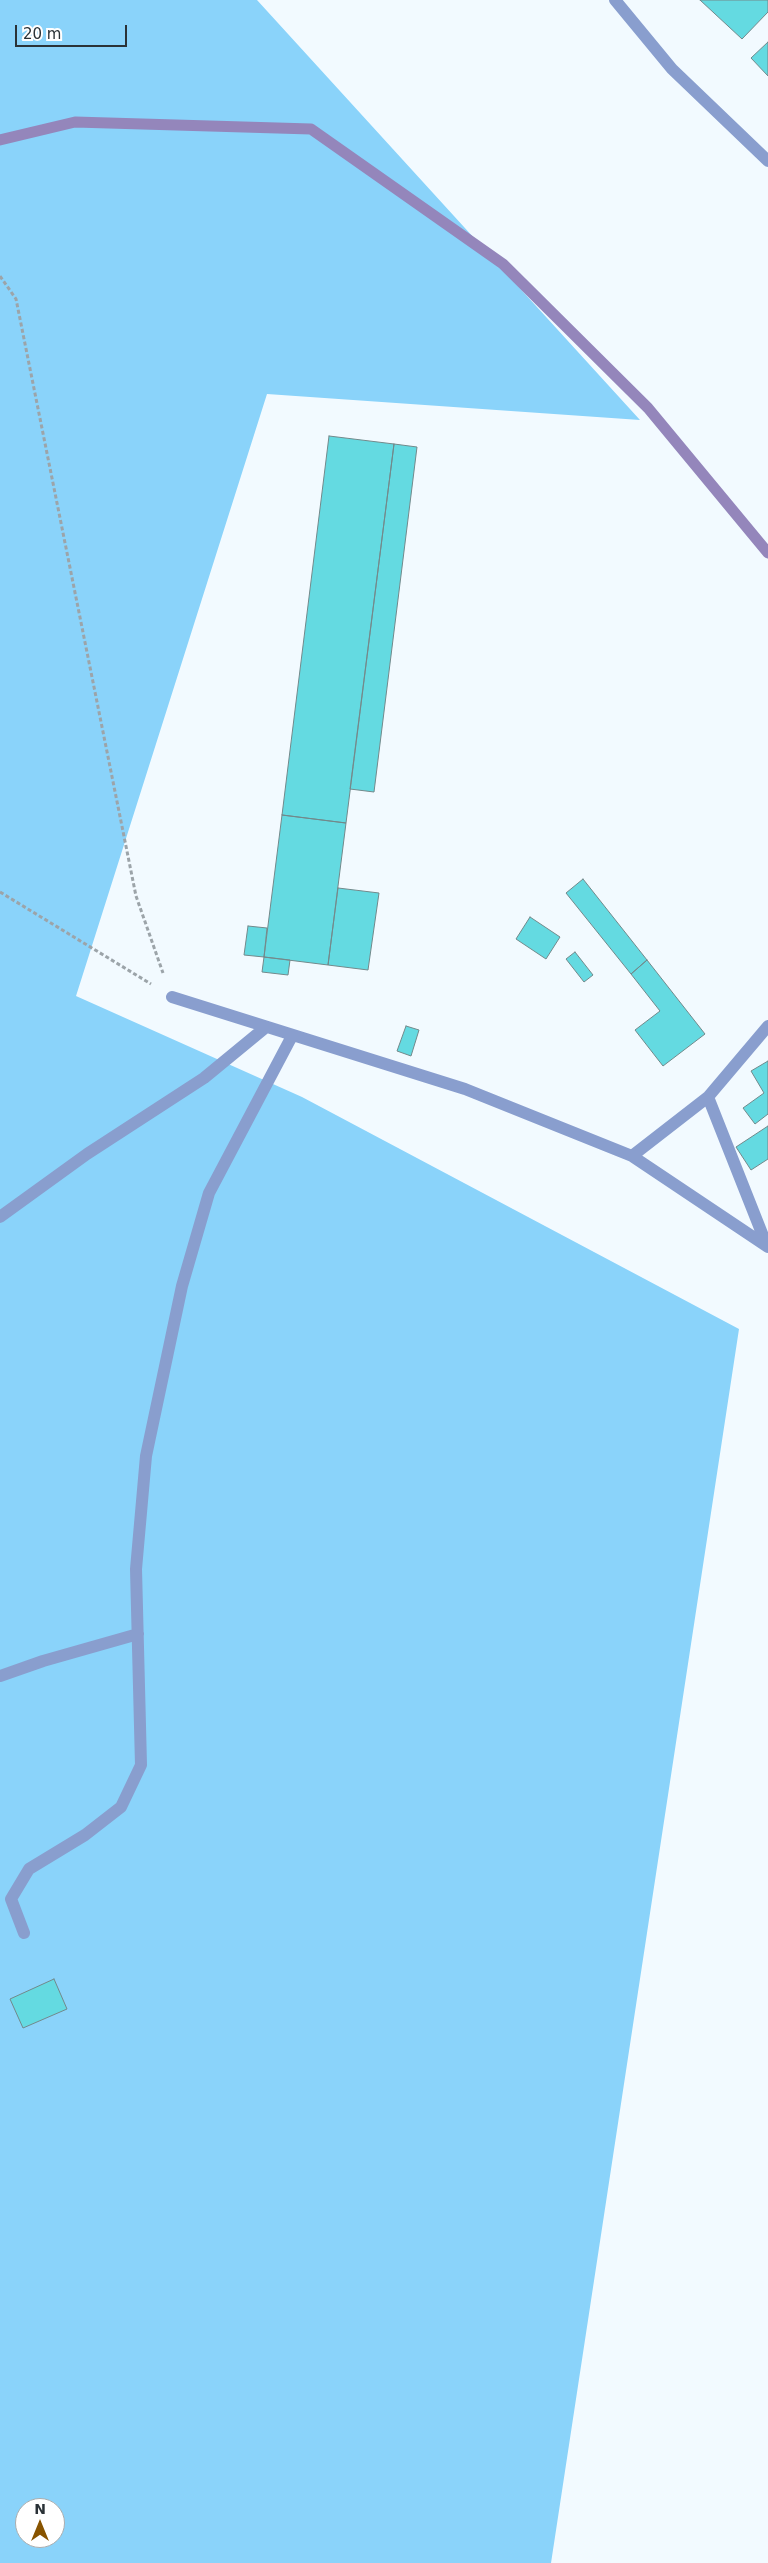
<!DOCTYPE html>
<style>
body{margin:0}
#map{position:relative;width:768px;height:2563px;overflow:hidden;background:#f2faff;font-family:"DejaVu Sans",sans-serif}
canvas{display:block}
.north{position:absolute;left:15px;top:2498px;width:50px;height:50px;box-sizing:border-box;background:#fff;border:1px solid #aaadaf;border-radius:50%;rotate:0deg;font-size:14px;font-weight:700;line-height:20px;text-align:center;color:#2a3237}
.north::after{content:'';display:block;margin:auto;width:18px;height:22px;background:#885400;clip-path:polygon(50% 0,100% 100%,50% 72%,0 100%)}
.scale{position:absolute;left:15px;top:25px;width:112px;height:22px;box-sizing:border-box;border:2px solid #2a3237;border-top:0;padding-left:6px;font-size:15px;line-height:18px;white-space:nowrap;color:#2a3237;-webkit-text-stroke:4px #fff;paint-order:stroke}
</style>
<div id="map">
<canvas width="768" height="2563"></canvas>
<div class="north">N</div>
<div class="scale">20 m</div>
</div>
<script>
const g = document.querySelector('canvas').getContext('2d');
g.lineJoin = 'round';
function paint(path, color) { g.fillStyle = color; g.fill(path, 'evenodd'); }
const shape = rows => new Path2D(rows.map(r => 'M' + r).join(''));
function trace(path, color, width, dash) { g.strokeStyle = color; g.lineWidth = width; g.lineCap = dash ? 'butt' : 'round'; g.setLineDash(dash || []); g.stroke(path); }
const green = shape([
 [0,0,257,0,640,420,267,394,76,996,302,1097,739,1329,551,2563,0,2563],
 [25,2508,55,2508,55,2538,25,2538]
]);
const stream = shape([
 [0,140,75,122,311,129,503,264,648,408,768,553]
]);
const building = shape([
 [700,0,768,0,768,12,742,39,700,0],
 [768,42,768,76,751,58,768,42],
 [329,436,394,444,346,823,282,815,329,436],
 [394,444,417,447,374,792,350,789,394,444],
 [282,815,346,823,328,965,264,957,282,815],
 [583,879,647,960,631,974,566,893,583,879],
 [338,888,379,893,368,970,328,965,338,888],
 [530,917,560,937,546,959,516,939,530,917],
 [248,926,267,928,264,957,244,955,248,926],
 [575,952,593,975,584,982,566,959,575,952],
 [264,957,290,960,288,975,262,972,264,957],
 [647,960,705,1034,663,1066,635,1030,660,1011,631,974,647,960],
 [406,1026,419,1030,411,1056,397,1051,406,1026],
 [768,1061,768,1114,755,1124,743,1108,764,1093,751,1071,768,1061],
 [768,1126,768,1159,751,1170,736,1147,768,1126],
 [54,1979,67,2009,23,2028,10,1999,54,1979]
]);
const path = shape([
 [0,276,16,299,136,896,163,973],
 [0,892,151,984]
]);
const minor = shape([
 [615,0,672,69,768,161],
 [172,997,465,1089,632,1156,768,1247],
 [708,1097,767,1246],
 [632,1156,708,1097,768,1026],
 [0,1217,87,1154,204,1078,266,1027],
 [0,1676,43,1661,138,1634],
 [24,1933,11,1899,29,1869,85,1835,121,1807,141,1765,136,1569,146,1456,182,1286,209,1193,292,1036]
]);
paint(green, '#8ad3fa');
trace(stream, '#9486bb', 11);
paint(building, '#64dae1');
trace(building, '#72898b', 1);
trace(path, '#9ca4a9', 3, [4, 2.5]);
trace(minor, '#899ece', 12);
</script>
